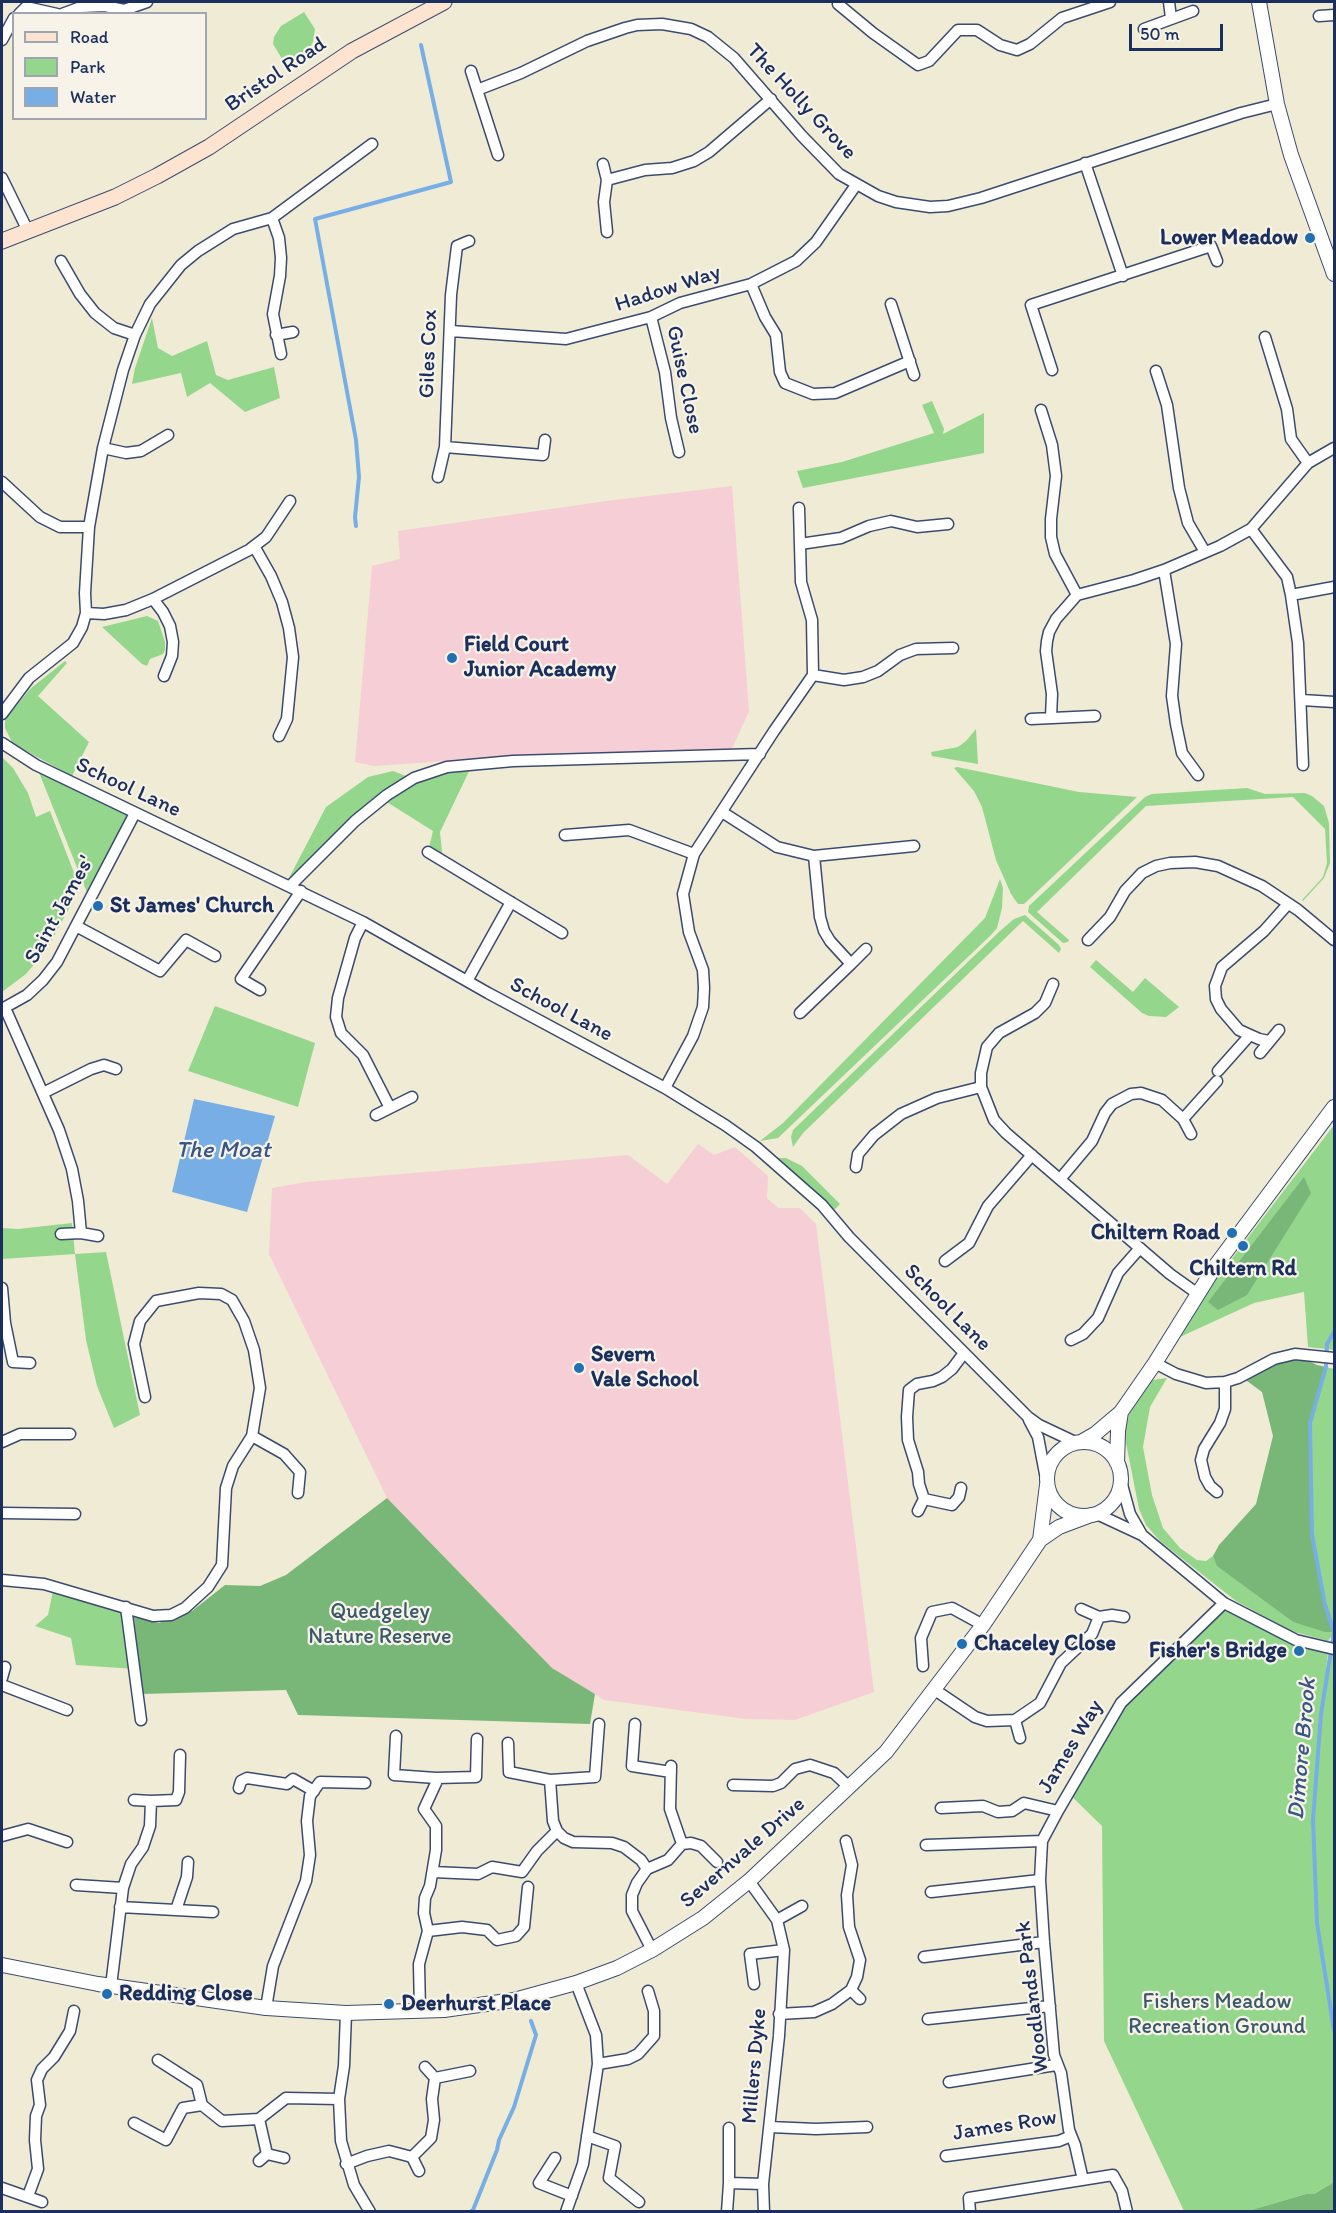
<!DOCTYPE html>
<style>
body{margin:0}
#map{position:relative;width:1336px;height:2213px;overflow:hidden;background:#f0ebd4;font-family:Itim,sans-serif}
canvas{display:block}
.frame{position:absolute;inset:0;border:3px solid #1b2f5e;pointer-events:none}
.legend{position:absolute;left:12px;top:12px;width:195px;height:108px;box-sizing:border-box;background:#f7f3e8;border:2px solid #9fa5b1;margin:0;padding:8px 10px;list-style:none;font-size:18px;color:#1b2f5e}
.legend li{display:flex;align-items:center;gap:12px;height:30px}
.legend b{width:30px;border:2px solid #9fa5b1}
.scale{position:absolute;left:1129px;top:24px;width:94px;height:27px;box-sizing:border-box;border:3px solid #1b2f5e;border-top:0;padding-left:8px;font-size:18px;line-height:21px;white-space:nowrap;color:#1b2f5e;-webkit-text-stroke:4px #f7f3e8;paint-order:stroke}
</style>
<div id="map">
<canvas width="1336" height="2213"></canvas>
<div class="frame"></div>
<ul class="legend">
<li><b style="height:8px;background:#fde4d0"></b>Road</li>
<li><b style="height:16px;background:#95d68d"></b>Park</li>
<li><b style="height:16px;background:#77aee6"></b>Water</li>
</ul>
<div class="scale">50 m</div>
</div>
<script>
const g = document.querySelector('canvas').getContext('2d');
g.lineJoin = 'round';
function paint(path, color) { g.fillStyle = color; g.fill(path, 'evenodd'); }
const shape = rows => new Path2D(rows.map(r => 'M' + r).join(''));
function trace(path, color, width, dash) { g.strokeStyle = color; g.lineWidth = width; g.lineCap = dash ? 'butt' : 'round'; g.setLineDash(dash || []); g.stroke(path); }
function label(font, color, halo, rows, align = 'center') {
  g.font = font + ' Itim,sans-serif'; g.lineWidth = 4.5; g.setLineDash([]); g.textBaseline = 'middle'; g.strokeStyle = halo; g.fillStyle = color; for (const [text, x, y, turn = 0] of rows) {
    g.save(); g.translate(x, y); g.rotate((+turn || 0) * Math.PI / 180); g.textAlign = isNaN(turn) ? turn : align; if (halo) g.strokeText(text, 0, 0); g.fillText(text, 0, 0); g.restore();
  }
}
const built = shape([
 [732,486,749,711,732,749,522,756,374,766,355,762,372,566,400,559,398,531,606,501],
 [698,1144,714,1155,735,1147,768,1176,767,1198,770,1201,779,1208,800,1208,816,1224,874,1692,795,1720,746,1719,604,1700,552,1668,387,1498,269,1254,272,1188,306,1182,628,1155,667,1184]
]);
const green = shape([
 [304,12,315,29,313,42,308,51,287,67,273,44,274,37,281,26],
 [152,318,158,348,172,356,207,341,216,375,228,380,274,367,280,398,245,412,210,383,187,397,181,373,132,384,135,368],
 [932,401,944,429,943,434,984,413,984,453,803,488,797,471,842,462,934,433,922,405],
 [147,616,158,621,165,642,165,650,163,654,150,659,147,666,142,664,102,627],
 [65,661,67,663,38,696,89,742,72,776,19,747,12,742,5,728,5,720,30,689],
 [976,729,978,764,932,756,931,752,958,747,966,741],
 [2,757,13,768,28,793,36,817,50,811,80,888,47,949,26,974,2,992],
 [473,763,440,832,443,861,428,852,433,831,382,799,414,778],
 [36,765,135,813,90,900],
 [957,767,1079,792,1137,797,1024,904,1018,904,1011,894,996,860,982,807,974,791,954,768],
 [393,771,406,776,340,828,338,826,342,831,292,881,288,880,326,807,368,777],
 [1247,788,1265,794,1305,793,1312,796,1324,806,1329,823,1330,863,1324,878,1303,901,1302,900,1323,877,1327,863,1325,829,1293,797,1146,806,1037,912,1069,940,1068,942,1063,943,1028,912,1029,906,1145,797,1152,794],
 [1000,879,1003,888,1002,908,997,928,991,935,778,1138,760,1141,783,1123,985,918],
 [1025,915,1059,945,1061,949,1059,953,1023,921,803,1133,793,1147,791,1137,793,1130,1000,931,1014,919],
 [1096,960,1133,992,1145,978,1179,1007,1166,1017,1149,1016,1142,1013,1090,967],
 [215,1006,315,1043,298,1107,188,1071],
 [1334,1125,1334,1350,1308,1347,1304,1292,1254,1303,1180,1337,1211,1286],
 [778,1158,786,1158,802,1166,840,1204,834,1210],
 [72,1223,75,1254,106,1252,140,1415,114,1428,97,1386,86,1340,75,1254,2,1259,2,1228,18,1229],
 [1326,1367,1334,1369,1334,1633,1328,1641,1291,1631,1236,1601,1161,1542,1146,1525,1139,1509,1124,1433,1131,1408,1152,1380,1167,1378,1150,1407,1143,1447,1152,1495,1163,1528,1180,1548,1197,1560,1206,1561,1213,1556,1218,1566,1293,1622,1333,1632,1325,1605,1312,1534,1310,1423],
 [54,1586,126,1607,135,1669,76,1665,71,1638,35,1626,48,1615],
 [1224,1603,1328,1653,1326,1670,1330,1648,1334,1649,1334,2182,1314,2194,1306,2194,1248,2211,1184,2211,1104,2041,1102,1826,1067,1792,1121,1703]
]);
const forest = shape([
 [1304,1177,1311,1193,1247,1295,1218,1310,1208,1302],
 [1295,1354,1317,1365,1326,1367,1310,1423,1312,1534,1325,1605,1334,1632,1325,1632,1293,1622,1217,1566,1213,1556,1219,1545,1256,1504,1273,1436,1262,1392,1247,1381,1238,1378],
 [387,1498,552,1668,595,1694,590,1724,298,1715,286,1690,142,1694,134,1617,159,1623,192,1611,225,1585,260,1586,286,1575],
 [1334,2182,1334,2211,1248,2211,1306,2194,1314,2194]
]);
const water = shape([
 [194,1099,275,1116,247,1212,172,1192]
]);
const stream = shape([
 [356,526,355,517,359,477,356,440,315,219,451,182,421,45],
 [1334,1332,1327,1344,1326,1367,1310,1423,1312,1534,1325,1605,1334,1632,1321,1714,1313,1820,1317,1923,1334,2030],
 [470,2212,473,2210,497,2150,499,2140,514,2107,536,2035,531,2021]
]);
const minor = shape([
 [1169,2,1171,18],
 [838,4,873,33,918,65,929,61,958,30,977,30,1000,45,1017,50,1030,44,1062,18,1110,2],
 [19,14,26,7,57,14],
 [62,14,81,7,105,6,124,10,147,2],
 [1319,16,1334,15],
 [1144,29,1193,11],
 [2,40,14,18],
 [471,71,498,155],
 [477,90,521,73,587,41,625,28,637,25,662,24,691,29,708,37,734,58,802,136,839,174,878,196,896,202,930,207,948,206,981,198,1241,113,1277,104],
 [1085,163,1123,276],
 [603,164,607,180,604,202,607,232],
 [2,178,28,231],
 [607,180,645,170,672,168,694,161,709,152,771,99],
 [272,218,279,238,281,258,280,276,273,314,281,354],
 [61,261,80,294,95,313,114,328,135,335],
 [751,284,765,317,776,335,780,372,785,383,813,394,835,393,910,361],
 [891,304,914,375],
 [651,317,665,372,671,418,679,452],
 [451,331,566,339,651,317,680,303,751,284,796,261,816,242,856,185],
 [276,335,293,332],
 [1265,337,1287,409,1291,439,1308,463],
 [1052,370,1031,305,1211,246,1217,261],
 [1156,371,1167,405,1179,488,1188,523,1205,552],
 [1041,410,1052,445,1056,476,1051,519,1051,537,1055,554,1077,595],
 [445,447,543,455,545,440],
 [103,448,126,453,141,451,168,435],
 [438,477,445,447,451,295,457,246,469,241],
 [2,482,40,517,60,527,89,527],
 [1251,529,1287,577,1291,595,1298,643,1303,765],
 [800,544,841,538,869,526,891,521,917,527,948,524],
 [254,546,271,576,282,602,289,628,293,657,287,719,279,736],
 [1164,570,1176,644,1172,696,1176,724,1182,753,1198,775],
 [1291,595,1334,587],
 [153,599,163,612,170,626,173,642,172,656,164,676],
 [86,613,104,614,126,610,153,599,249,550,266,537,290,501],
 [813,675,844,680,863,677,878,671,900,655,916,649,953,648],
 [1302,700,1334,702],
 [2,714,29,678,73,643,82,627,86,613,85,593,89,527,103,448,123,370,135,335,150,304,181,265,198,251,233,229,272,218,372,144],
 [1051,717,1052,694,1046,651,1047,641,1049,632,1056,619,1077,595,1134,580,1164,570,1220,546,1251,529,1308,463,1334,448],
 [1031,719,1095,716],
 [2,743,36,765,363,922,488,993,665,1088,725,1125,756,1147,822,1205,849,1237,1028,1417,1039,1425,1075,1442],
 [722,812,777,847,814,856,914,846],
 [565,835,629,830,694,854],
 [428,852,562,933],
 [290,886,355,821,387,795,414,778,447,767,513,761,760,754],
 [363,922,355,938,338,998,336,1017,341,1033,363,1055,390,1108],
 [76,926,160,971,186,940,215,956],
 [1088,940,1110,917,1125,891,1142,873,1156,866,1170,863,1195,862,1218,866,1262,886,1298,910,1334,940],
 [851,964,866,949],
 [467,981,511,902],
 [1053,984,1045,1003,1035,1013,999,1033,987,1047,981,1073,981,1087,994,1120,1006,1133,1170,1274,1198,1294],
 [260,990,241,979,301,891],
 [5,1008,59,1130,72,1169,78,1201,81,1233],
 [2,1009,27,995,43,980,57,962,135,813],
 [800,1013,851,964,830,941,824,931,820,917,814,856],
 [1269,1041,1259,1039,1239,1030,1221,1009,1216,999,1215,986,1222,967,1264,931,1288,904],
 [1260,1053,1279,1030],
 [1218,1071,1250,1035],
 [665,1088,693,1036,703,1007,704,988,703,970,689,932,683,894,694,854,774,731,813,675,812,620,801,582,799,508],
 [43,1093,91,1069,104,1065,116,1069],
 [376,1115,412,1097],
 [1183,1119,1217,1081],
 [856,1167,858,1154,874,1135,901,1114,937,1098,981,1087],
 [1061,1178,1092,1141,1105,1113,1112,1104,1131,1094,1141,1093,1162,1100,1183,1119,1191,1134],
 [61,1234,81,1233,98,1236],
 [945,1261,969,1243,988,1206,1032,1155],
 [2,1288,5,1323,13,1362,30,1363],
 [1071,1340,1083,1334,1098,1318,1118,1273,1140,1248],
 [1155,1363,1176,1374,1206,1383,1225,1382,1238,1378,1274,1359,1295,1354,1334,1358],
 [1029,1420,1038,1437,1046,1479],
 [252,1436,284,1454,300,1472,298,1493],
 [2,1442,20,1434,70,1434],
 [1121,1481,1130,1514,1142,1535],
 [961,1488,959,1497,952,1505,924,1499,919,1484,918,1472,908,1440,907,1417,909,1390,917,1384,933,1381,942,1377,952,1369,964,1353],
 [1217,1492,1210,1486,1205,1477,1201,1460,1204,1449,1220,1423,1225,1409,1225,1382],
 [918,1511,924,1499],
 [2,1513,75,1514],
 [1097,1514,1142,1535,1224,1603,1296,1640,1334,1649],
 [2,1580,44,1584,153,1616,171,1615,185,1608,208,1587,222,1565,226,1488,233,1466,252,1436,260,1388,254,1350,244,1321,232,1300,221,1294,199,1293,156,1301,140,1321,134,1344,145,1397],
 [126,1607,141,1720],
 [1081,1609,1099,1617,1112,1615,1124,1617],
 [923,1666,921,1638,932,1612,952,1608,983,1625],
 [2,1678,5,1667],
 [2,1685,67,1710],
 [935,1690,975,1717,987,1721,1015,1720,1040,1703,1061,1663,1092,1634,1099,1617],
 [1015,1720,1020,1738],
 [635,1724,632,1766,671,1772],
 [396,1736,394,1775,436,1778],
 [508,1743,509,1772,550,1780,595,1777,599,1724],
 [550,1780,553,1821,557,1831,564,1838,573,1842,612,1843,624,1847,641,1860,647,1869],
 [733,1785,773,1786,781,1783,795,1769,810,1765,834,1773,849,1787],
 [239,1788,241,1781,247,1778,287,1784,293,1779,314,1791],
 [134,1800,151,1801,176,1800,179,1792,180,1755],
 [941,1808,983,1806,998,1812,1012,1811,1024,1803,1058,1811,1121,1703,1224,1603],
 [1058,1811,1042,1841,1040,1880,1044,1942,1054,2055,1061,2073,1069,2130,1075,2145,1083,2180],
 [2,1836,28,1829,67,1842],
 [682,1844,691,1843,701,1846,717,1862],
 [926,1845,1042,1841],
 [433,1872,478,1874,492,1867,522,1872,537,1851,557,1831],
 [749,1881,777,1920,784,1950,779,2036,763,2184,764,2212],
 [76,1885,123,1888],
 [931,1892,1040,1880],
 [120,1907,213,1912],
 [176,1910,187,1877,188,1862],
 [777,1920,802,1906],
 [428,1931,462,1927,487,1930,497,1940,516,1936,524,1927,528,1887],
 [652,1950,632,1911,632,1895,637,1883,647,1869,668,1860,682,1844,670,1809,671,1766],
 [924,1957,1044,1942],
 [754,1984,750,1954,784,1950],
 [111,1986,123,1888,131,1864,143,1847,150,1826,151,1801],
 [851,1990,860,1999],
 [266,2008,273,1966,306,1881,310,1855,307,1821,310,1796,320,1782,365,1783],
 [420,2011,419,1964,428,1931,424,1913,425,1898,430,1886,436,1850,436,1826,424,1809,436,1783,436,1778,476,1777,477,1739],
 [346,2013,344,2066,339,2099,341,2141,354,2185,370,2212],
 [779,2014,814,2012,832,2004,851,1990,857,1977,860,1960,849,1927,847,1895,852,1865,846,1841],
 [928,2019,1050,2006],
 [158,2060,197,2085,202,2105,222,2121,259,2119,286,2098,339,2099],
 [598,2064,628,2059,638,2054,654,2036,654,2011,648,1991],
 [425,2067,435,2078],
 [949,2082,1056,2065],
 [259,2119,267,2154,259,2161],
 [134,2123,166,2140,183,2108,202,2105],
 [770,2127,816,2129,867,2127],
 [729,2128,729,2183],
 [587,2136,615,2146,609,2178,639,2202],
 [267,2154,284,2158],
 [946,2156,1059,2141,1071,2136],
 [412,2157,419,2171],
 [555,2158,539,2183,572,2196],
 [346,2164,367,2156,389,2151,412,2157,431,2138,434,2120,432,2099,435,2078,470,2071],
 [2,2188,42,2202],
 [28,2196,38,2169,35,2140,36,2116,40,2105,37,2080,42,2069,54,2057,70,2031,74,2011],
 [566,2212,583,2164,598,2064,596,2035,576,1983],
 [727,2212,729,2183,763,2184],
 [970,2212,969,2198,1113,2175,1122,2191,1127,2212]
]);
const tertiary = shape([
 [1259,2,1277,104,1291,155,1334,274],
 '1047 1479a37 37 0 1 1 74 0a37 37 0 1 1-74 0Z',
 [1081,1442,1095,1434,1121,1412,1155,1363,1216,1265,1334,1107],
 [1117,1463,1118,1431,1121,1412],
 [1040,1540,1047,1485],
 [2,1965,98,1984,266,2008,346,2013,444,2010,514,2000,576,1983,617,1968,652,1950,703,1918,749,1881,886,1752,983,1625,1040,1540,1059,1527,1091,1515]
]);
const secondary = shape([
 [2,241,115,197,157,176,209,147,352,51,444,2]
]);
const markers = [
 [1310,238,6,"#1f6fb2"],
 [452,658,6,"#1f6fb2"],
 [98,906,6,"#1f6fb2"],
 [1232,1233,6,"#1f6fb2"],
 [1243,1246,6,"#1f6fb2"],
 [579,1368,6,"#1f6fb2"],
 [962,1644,6,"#1f6fb2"],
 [1299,1651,6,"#1f6fb2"],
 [107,1994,6,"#1f6fb2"],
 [389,2004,6,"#1f6fb2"]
];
const streetNames = [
 ["Bristol Road",276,75,-34],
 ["The Holly Grove",801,102,47],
 ["Hadow Way",668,289,-18],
 ["Giles Cox",429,354,-88],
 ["Guise Close",684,380,78],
 ["School Lane",128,788,25],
 ["Saint James'",60,910,-61],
 ["School Lane",561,1010,28],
 ["School Lane",947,1308,45],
 ["James Way",1071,1747,-59],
 ["Severnvale Drive",743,1853,-41],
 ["Woodlands Park",1033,1997,-97],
 ["Millers Dyke",755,2066,-85],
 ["James Row",1005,2126,-9]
];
const poiNames = [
 ["Lower Meadow",1298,238,"right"],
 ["Field Court",464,645],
 ["Junior Academy",464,670],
 ["St James' Church",110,906],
 ["Chiltern Road",1220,1233,"right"],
 ["Chiltern Rd",1243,1269,"center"],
 ["Severn",591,1355],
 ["Vale School",591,1380],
 ["Chaceley Close",974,1644],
 ["Fisher's Bridge",1287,1651,"right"],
 ["Redding Close",119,1994],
 ["Deerhurst Place",401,2004]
];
const parkNames = [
 ["Quedgeley",380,1612],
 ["Nature Reserve",380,1637],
 ["Fishers Meadow",1217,2002],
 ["Recreation Ground",1217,2027]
];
const waterNames = [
 ["The Moat",223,1151],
 ["Dimore Brook",1303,1749,-85]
];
paint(built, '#f6cfd6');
paint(green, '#95d68d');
paint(forest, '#78b778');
paint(water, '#77aee6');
trace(stream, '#77aee6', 4);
trace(minor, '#3b4b70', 13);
trace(tertiary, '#3b4b70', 16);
trace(secondary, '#3b4b70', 17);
trace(minor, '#fff', 10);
trace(tertiary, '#fff', 14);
trace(secondary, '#fde4d0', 15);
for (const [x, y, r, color] of markers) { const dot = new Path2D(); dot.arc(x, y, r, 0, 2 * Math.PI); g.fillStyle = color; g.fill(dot); trace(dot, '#f7f3e8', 2); }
label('22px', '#1b2f5e', '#f7f3e8', streetNames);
label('bold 22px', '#1b2f5e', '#f7f3e8', poiNames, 'left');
label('22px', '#3a596a', '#f7f3e8', parkNames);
label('italic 24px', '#375587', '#f7f3e8', waterNames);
</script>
